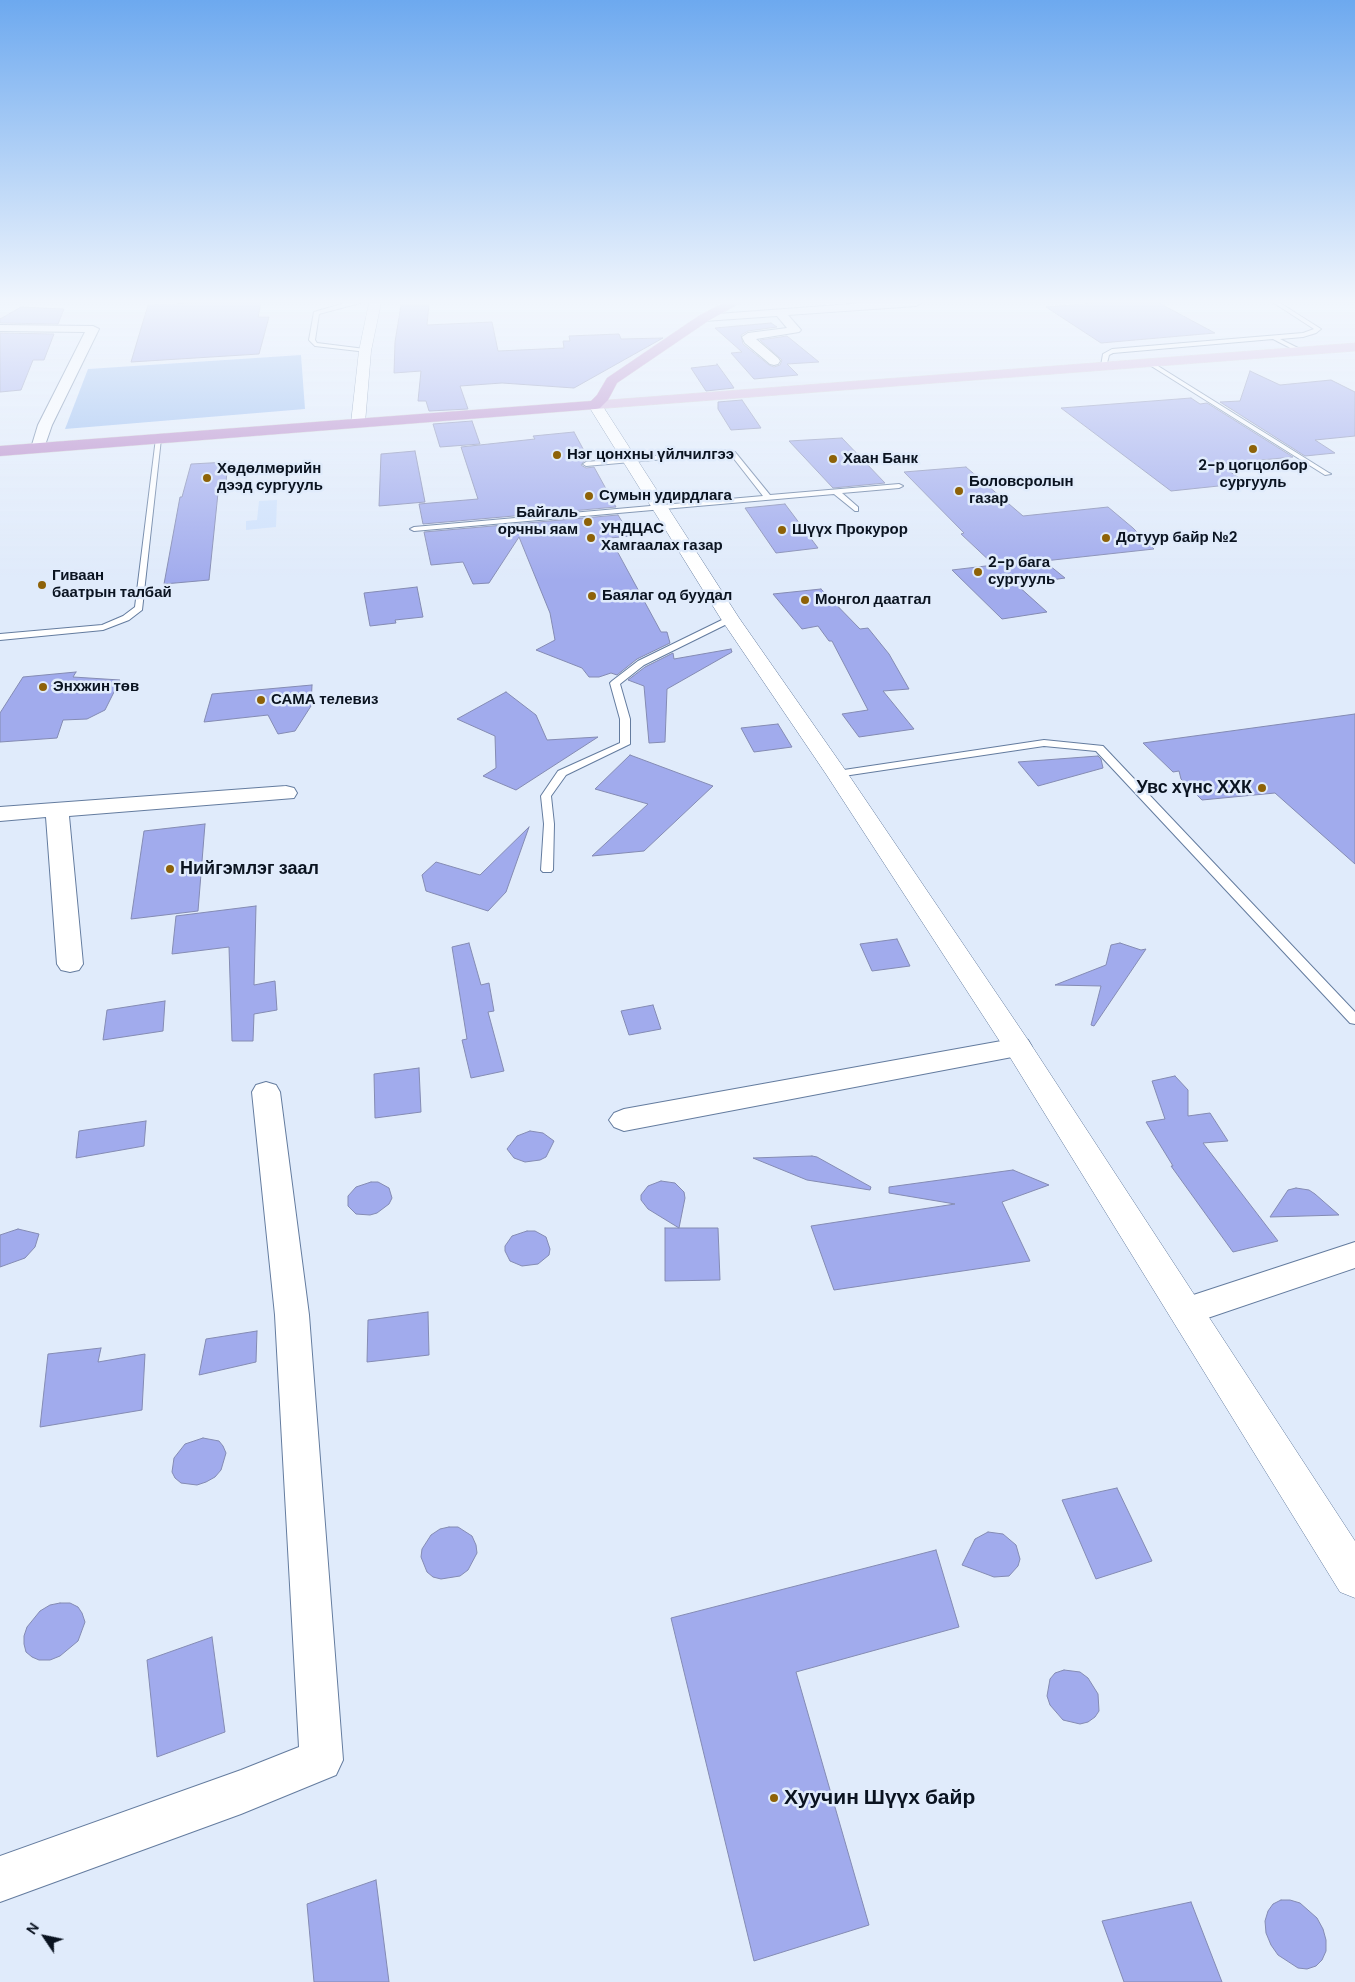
<!DOCTYPE html>
<meta charset="utf-8">
<style>
body{margin:0}
#map{position:relative;width:1355px;height:1982px;overflow:hidden;background:#e0ebfb;font-family:"DM Sans",sans-serif}
canvas{display:block}
.north{position:absolute;left:20px;top:1912px;width:50px;height:50px;-webkit-text-stroke:4px #e0ebfb;paint-order:stroke;rotate:304deg;font-size:14px;font-weight:700;line-height:20px;text-align:center;color:#0a1320}
.north::after{content:'';display:block;margin:auto;width:18px;height:22px;background:#0a1320;clip-path:polygon(50% 0,100% 100%,50% 72%,0 100%)}
</style>
<div id="map">
<canvas width="1355" height="1982"></canvas>
<div class="north">N</div>
</div>
<script>
const g = document.querySelector('canvas').getContext('2d');
g.lineJoin = 'round';
function paint(path, color) { g.fillStyle = color; g.fill(path, 'evenodd'); }
const shape = rows => new Path2D(rows.map(r => 'M' + r).join(''));
function trace(path, color, width, dash) { g.strokeStyle = color; g.lineWidth = width; g.lineCap = dash ? 'butt' : 'round'; g.setLineDash(dash || []); g.stroke(path); }
function label(font, color, halo, rows, align = 'center') {
  g.font = font + ' "DM Sans",sans-serif'; g.lineWidth = 5; g.setLineDash([]); g.textBaseline = 'middle'; g.strokeStyle = halo; g.fillStyle = color; for (const [text, x, y, turn = 0] of rows) {
    g.save(); g.translate(x, y); g.rotate((+turn || 0) * Math.PI / 180); g.textAlign = isNaN(turn) ? turn : align; if (halo) g.strokeText(text, 0, 0); g.fillText(text, 0, 0); g.restore();
  }
}
const built = shape([
 [277,500,276,527,246,530,246,521,257,520,259,501]
]);
const green = shape([
 [301,355,305,409,65,429,88,369]
]);
const building = shape([
 [202,303,261,303,258,317,269,317,259,354,131,362,148,305,202,303],
 [1097,303,1159,303,1215,333,1101,343,1046,307,1097,303],
 [401,305,429,305,427,325,492,322,498,351,564,348,563,341,570,341,569,336,619,334,621,339,663,338,574,388,502,383,460,386,468,409,429,411,426,401,418,401,421,371,394,373,395,342,401,305],
 [21,307,64,309,58,324,0,323,0,319,21,307],
 [771,323,777,327,748,331,741,335,743,344,769,365,774,367,780,365,782,360,760,340,787,336,819,362,787,364,798,375,754,379,731,353,742,352,715,328,771,323],
 [0,333,54,334,44,360,33,360,21,390,0,392,0,333],
 [717,364,730,382,734,388,706,391,691,368,717,365,717,364],
 [1250,371,1280,385,1331,380,1355,392,1355,436,1315,440,1335,453,1305,456,1220,402,1240,401,1250,371],
 [1191,398,1200,404,1207,403,1293,457,1218,464,1247,483,1171,491,1061,408,1191,398],
 [742,400,761,428,731,430,718,409,718,402,742,400],
 [472,421,480,444,440,447,433,424,472,421],
 [574,432,589,460,585,460,581,465,586,468,594,467,616,507,423,524,419,504,478,499,461,447,535,439,533,436,574,432],
 [842,438,885,483,833,488,789,441,842,438],
 [415,451,425,502,379,506,381,454,415,451],
 [228,462,225,492,218,493,209,580,164,584,180,497,182,497,191,464,228,462],
 [966,467,1023,516,1108,507,1133,528,1154,549,1044,561,1065,578,1017,585,1047,612,1002,619,952,570,994,565,961,534,964,533,904,472,966,467],
 [785,504,818,548,776,553,745,508,785,504],
 [618,515,631,536,610,538,661,632,667,632,670,643,637,659,617,675,611,673,599,677,589,677,582,668,536,650,555,640,550,613,519,537,489,583,473,584,463,562,431,565,424,532,618,515],
 [417,587,423,617,395,620,396,623,370,626,364,593,417,587],
 [821,589,860,629,868,628,889,654,909,689,883,691,914,729,859,737,842,714,868,710,832,641,829,641,818,626,802,629,773,594,821,589],
 [731,649,732,652,667,689,665,742,649,743,644,686,628,680,645,667,673,653,674,659,731,649],
 [76,672,73,677,120,680,105,710,87,719,63,720,57,738,0,742,0,713,23,677,76,672],
 [312,685,311,706,295,731,278,734,268,715,204,722,212,694,312,685],
 [506,692,536,715,547,740,598,737,516,790,483,776,496,768,495,736,457,719,506,692],
 [1355,714,1355,864,1275,793,1202,800,1181,779,1179,771,1173,772,1143,743,1355,714],
 [778,724,792,747,754,752,741,728,778,724],
 [630,755,713,786,644,851,592,856,648,804,595,789,630,755],
 [1098,756,1101,759,1103,768,1038,786,1018,762,1098,756],
 [205,824,198,911,131,919,144,831,205,824],
 [529,827,506,892,488,911,426,891,422,875,436,862,480,875,529,827],
 [256,906,254,985,275,981,277,1010,254,1014,253,1041,232,1041,229,947,172,954,176,916,256,906],
 [897,939,910,966,872,971,860,944,897,939],
 [469,943,481,985,489,983,494,1011,488,1012,504,1071,471,1078,462,1040,467,1039,452,947,469,943],
 [1120,943,1141,950,1146,949,1094,1026,1091,1025,1101,986,1055,985,1106,965,1111,945,1120,943],
 [165,1001,163,1031,103,1040,107,1010,165,1001],
 [653,1005,661,1029,629,1035,621,1011,653,1005],
 [419,1068,421,1112,375,1118,374,1074,419,1068],
 [1175,1076,1188,1090,1188,1116,1210,1113,1228,1141,1203,1143,1278,1241,1233,1252,1171,1166,1173,1166,1146,1122,1165,1119,1152,1081,1175,1076],
 [146,1121,144,1146,76,1158,79,1131,146,1121],
 [530,1131,543,1133,554,1141,546,1157,540,1160,525,1162,514,1158,507,1149,517,1136,530,1131],
 [812,1156,817,1157,871,1187,870,1190,807,1180,753,1158,812,1156],
 [1013,1170,1049,1185,1002,1202,1030,1261,834,1290,811,1226,955,1204,889,1193,889,1187,1013,1170],
 [661,1181,675,1183,684,1192,685,1198,679,1228,648,1209,641,1200,641,1195,648,1186,661,1181],
 [371,1182,378,1182,389,1188,392,1198,389,1204,377,1213,370,1215,356,1214,348,1206,348,1196,356,1187,371,1182],
 [1296,1188,1309,1190,1315,1194,1339,1215,1270,1217,1288,1190,1296,1188],
 [665,1228,718,1228,720,1280,665,1281,665,1228],
 [18,1229,39,1234,35,1247,25,1258,0,1267,0,1235,18,1229],
 [527,1231,535,1231,546,1237,550,1249,549,1255,538,1264,522,1266,510,1261,505,1251,505,1246,512,1236,527,1231],
 [428,1312,429,1355,367,1362,368,1320,428,1312],
 [257,1331,256,1362,199,1375,206,1339,257,1331],
 [101,1348,98,1362,145,1354,142,1410,40,1427,48,1354,101,1348],
 [203,1438,219,1441,223,1446,226,1453,221,1470,215,1477,206,1482,197,1485,181,1483,175,1478,172,1472,174,1458,185,1444,203,1438],
 [1117,1488,1152,1561,1096,1579,1062,1500,1117,1488],
 [449,1527,458,1527,472,1536,476,1545,477,1553,468,1570,460,1576,441,1579,433,1577,427,1572,421,1557,422,1549,431,1535,440,1529,449,1527],
 [988,1532,1003,1534,1016,1545,1020,1559,1018,1566,1009,1576,994,1577,962,1565,975,1539,988,1532],
 [936,1550,959,1627,796,1672,869,1925,754,1961,671,1618,936,1550],
 [60,1603,70,1603,78,1607,82,1613,85,1622,78,1641,60,1656,50,1660,39,1660,32,1657,26,1652,24,1644,24,1636,27,1627,40,1611,50,1605,60,1603],
 [212,1637,225,1732,157,1757,147,1660,212,1637],
 [1064,1670,1080,1672,1088,1678,1098,1694,1099,1711,1095,1717,1088,1722,1080,1724,1063,1720,1050,1705,1047,1696,1050,1679,1055,1673,1064,1670],
 [376,1880,389,1982,314,1982,307,1904,376,1880],
 [1281,1900,1290,1900,1300,1903,1317,1918,1323,1929,1326,1940,1326,1951,1322,1960,1316,1966,1307,1969,1298,1968,1278,1955,1271,1945,1266,1933,1265,1921,1268,1911,1273,1904,1281,1900],
 [1191,1902,1222,1982,1124,1982,1102,1921,1191,1902]
]);
const lane = shape([
 [345,303,360,303,319,314,315,340,317,343,365,349,367,352,315,346,309,340,314,312,345,303],
 [1274,303,1280,303,1321,329,1316,333,1303,337,1280,339,1302,350,1302,352,1298,352,1273,339,1113,353,1109,355,1106,367,1101,366,1103,354,1112,349,1303,333,1314,329,1274,303],
 [1150,361,1329,473,1331,474,1325,475,1148,364,1150,361],
 [156,438,161,439,142,610,129,620,103,630,0,640,0,634,102,625,123,616,135,607,156,438],
 [720,450,735,452,770,495,899,484,903,486,899,488,842,493,858,507,858,511,855,511,834,494,414,531,410,529,414,527,763,496,731,455,720,454,586,466,583,464,586,462,720,450],
 [730,616,734,619,733,621,644,665,620,684,630,719,630,744,566,775,551,796,554,824,553,870,551,872,543,872,541,870,544,824,541,796,558,771,620,743,620,719,610,683,612,681,638,661,730,616],
 [1044,740,1103,746,1355,1012,1355,1024,1350,1023,1096,751,1044,746,837,777,832,774,837,771,1044,740]
]);
const street = shape([
 [865,303,921,303,916,306,788,315,801,330,799,332,756,339,778,358,780,361,778,364,774,365,770,364,745,343,742,337,748,333,787,328,777,316,704,321,698,318,704,315,865,303],
 [0,325,93,326,99,329,52,425,43,451,33,451,31,448,38,425,85,332,0,331,0,325],
 [286,786,294,788,297,793,294,798,69,816,83,964,79,970,70,972,61,970,57,964,46,817,0,821,0,807,286,786],
 [1018,1038,1028,1040,1032,1047,1028,1054,624,1131,614,1127,609,1120,614,1113,624,1109,1018,1038],
 [266,1082,276,1085,280,1092,309,1315,343,1760,336,1775,241,1814,0,1902,0,1856,241,1770,299,1747,275,1315,252,1092,256,1085,266,1082],
 [1355,1242,1355,1268,1187,1325,1175,1321,1170,1311,1175,1301,1355,1242]
]);
const secondary = shape([
 [369,303,381,303,371,351,365,423,363,426,358,427,353,426,351,423,359,351,369,303],
 [595,401,602,405,739,618,848,774,1028,1040,1355,1541,1355,1598,1340,1592,1008,1054,826,774,721,619,588,405,595,401]
]);
const primary = shape([
 [1355,343,1355,351,595,409,588,405,595,401,1355,343]
]);
const highway = shape([
 [724,303,740,303,708,321,617,383,608,400,600,408,595,409,0,456,0,446,591,401,597,395,607,378,700,315,724,303]
]);
const markers = [
 [1253,449,5,"#8e6208"],
 [557,455,5,"#8e6208"],
 [833,459,5,"#8e6208"],
 [207,478,5,"#8e6208"],
 [959,491,5,"#8e6208"],
 [589,496,5,"#8e6208"],
 [588,522,5,"#8e6208"],
 [782,530,5,"#8e6208"],
 [591,538,5,"#8e6208"],
 [1106,538,5,"#8e6208"],
 [978,572,5,"#8e6208"],
 [42,585,5,"#8e6208"],
 [592,596,5,"#8e6208"],
 [805,600,5,"#8e6208"],
 [43,687,5,"#8e6208"],
 [261,700,5,"#8e6208"],
 [1262,788,5,"#8e6208"],
 [170,869,5,"#8e6208"],
 [774,1798,5,"#8e6208"]
];
const farPoinames = [
 ["Нэг цонхны үйлчилгээ",567,455],
 ["Хаан Банк",843,459],
 ["2-р цогцолбор",1253,466,"center"],
 ["сургууль",1253,483,"center"],
 ["Хөдөлмөрийн",217,469],
 ["дээд сургууль",217,486],
 ["Боловсролын",969,482],
 ["газар",969,499],
 ["Сумын удирдлага",599,496],
 ["Байгаль",578,513,"right"],
 ["орчны яам",578,530,"right"],
 ["УНДЦАС",601,529],
 ["Хамгаалах газар",601,546],
 ["Шүүх Прокурор",792,530],
 ["Дотуур байр №2",1116,538],
 ["2-р бага",988,563],
 ["сургууль",988,580],
 ["Гиваан",52,576],
 ["баатрын талбай",52,593],
 ["Баялаг од буудал",602,596],
 ["Монгол даатгал",815,600],
 ["Энхжин төв",53,687],
 ["САМА телевиз",271,700]
];
const poiNames = [
 ["Увс хүнс ХХК",1252,788],
 ["Нийгэмлэг заал",180,869,"left"]
];
const nearPoinames = [
 ["Хуучин Шүүх байр",784,1798]
];
paint(built, '#cee1fc');
paint(green, '#96bbf0');
paint(building, '#a1abed');
trace(building, '#848bb3', 1);
trace(lane, '#647c9f', 2);
trace(street, '#647c9f', 2);
trace(secondary, '#647c9f', 1);
trace(primary, '#ced0d2', 1);
trace(highway, '#ced0d2', 1);
paint(lane, '#fff');
paint(street, '#fff');
paint(secondary, '#fff');
paint(primary, '#d4b6de');
paint(highway, '#b786c8');
const sky = g.createLinearGradient(0, 0, 0, 581);
sky.addColorStop(0, '#6da9ef');
sky.addColorStop(0.52, '#f1f6fd');
sky.addColorStop(1, '#f1f6fd00');
g.fillStyle = sky;
g.fillRect(0, 0, 1355, 581);
for (const [x, y, r, color] of markers) { const dot = new Path2D(); dot.arc(x, y, r, 0, 2 * Math.PI); g.fillStyle = color; g.fill(dot); trace(dot, '#e0ebfb', 2); }
label('bold 15px', '#0a1320', '#e0ebfb', farPoinames, 'left');
label('bold 18px', '#0a1320', '#e0ebfb', poiNames, 'right');
label('bold 21px', '#0a1320', '#e0ebfb', nearPoinames, 'left');
</script>
